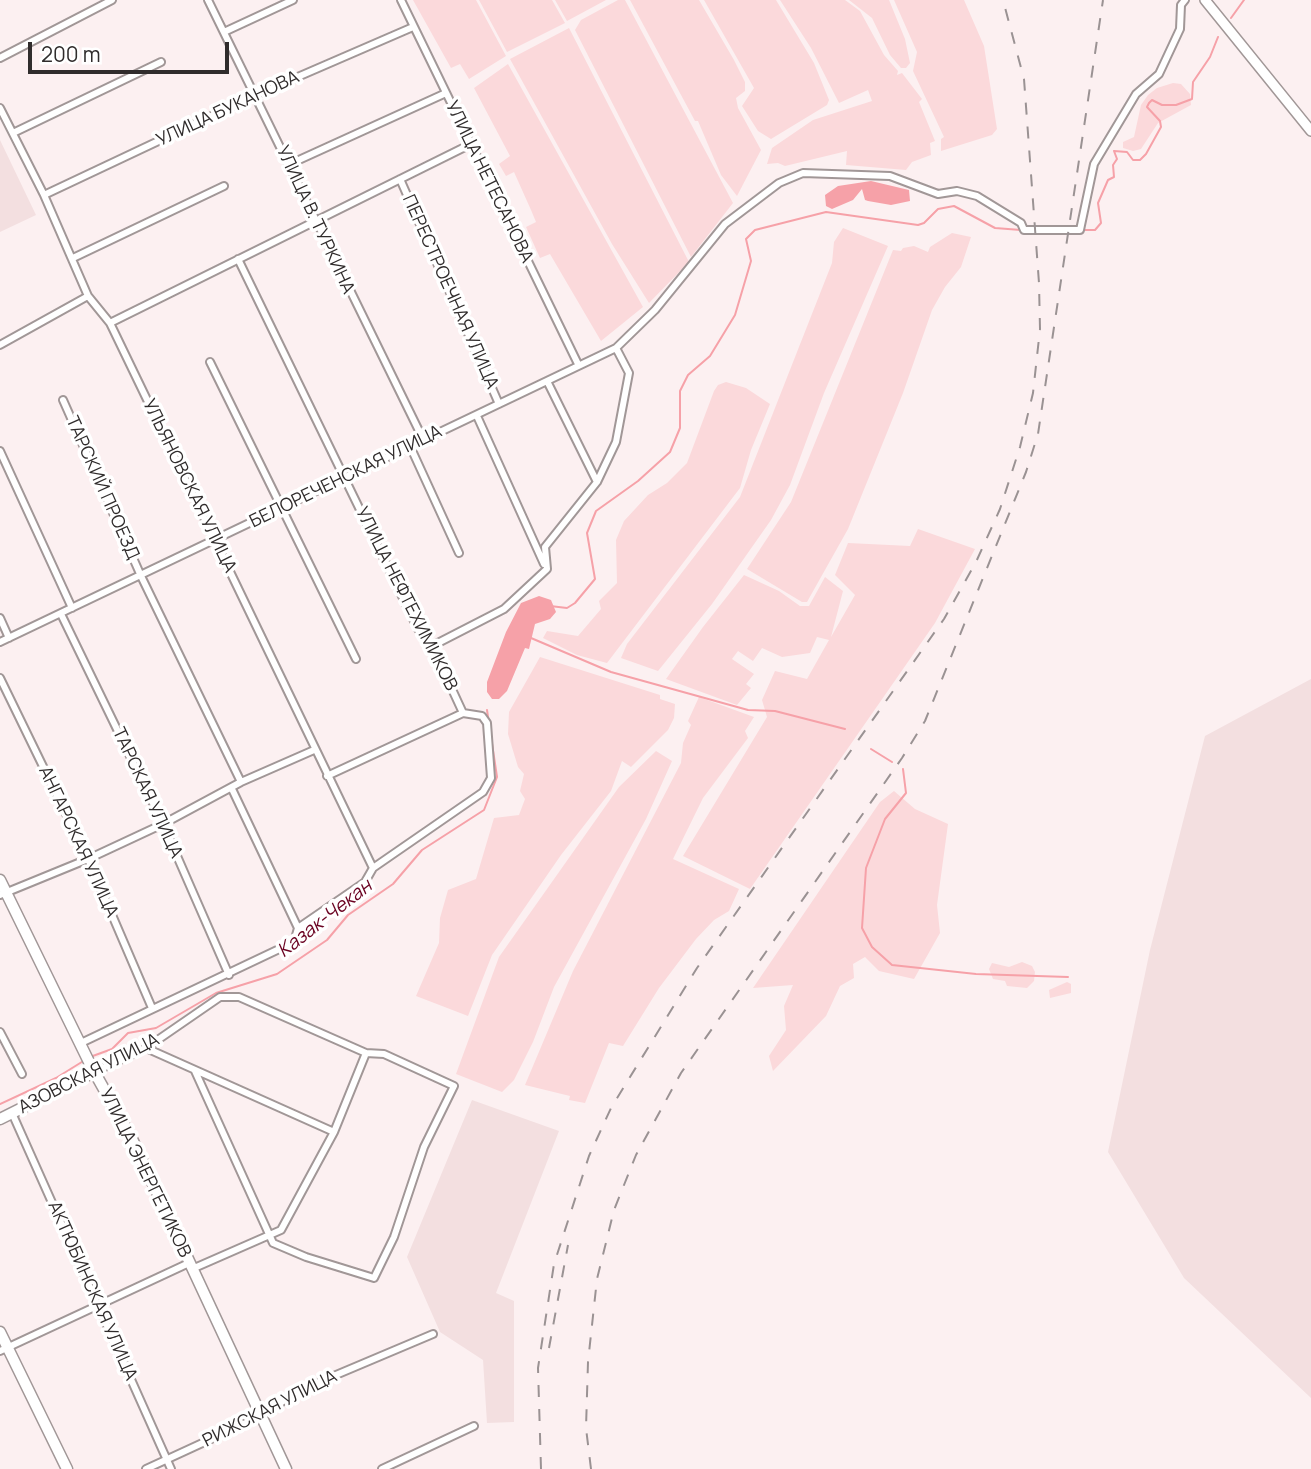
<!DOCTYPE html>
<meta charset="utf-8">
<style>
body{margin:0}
#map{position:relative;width:1311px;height:1469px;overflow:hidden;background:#fcf0f1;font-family:Manrope,sans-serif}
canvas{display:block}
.scale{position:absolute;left:28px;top:42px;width:201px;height:32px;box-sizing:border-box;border:4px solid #302c2c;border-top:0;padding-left:9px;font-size:21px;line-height:24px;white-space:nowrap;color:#302c2c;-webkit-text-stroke:5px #fff;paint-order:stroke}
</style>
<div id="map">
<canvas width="1311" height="1469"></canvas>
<div class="scale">200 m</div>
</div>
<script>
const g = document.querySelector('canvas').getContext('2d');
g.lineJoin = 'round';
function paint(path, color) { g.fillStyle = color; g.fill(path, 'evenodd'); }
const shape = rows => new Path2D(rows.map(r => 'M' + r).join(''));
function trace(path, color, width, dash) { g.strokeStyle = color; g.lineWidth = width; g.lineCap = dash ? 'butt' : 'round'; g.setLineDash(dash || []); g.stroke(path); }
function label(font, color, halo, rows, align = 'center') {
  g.font = font + ' Manrope,sans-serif'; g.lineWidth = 7; g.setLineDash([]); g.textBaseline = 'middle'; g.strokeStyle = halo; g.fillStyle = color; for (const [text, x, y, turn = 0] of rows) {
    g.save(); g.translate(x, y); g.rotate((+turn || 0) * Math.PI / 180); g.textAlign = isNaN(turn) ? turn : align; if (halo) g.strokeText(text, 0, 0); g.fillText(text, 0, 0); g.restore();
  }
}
const built = shape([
 [0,140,36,215,0,232],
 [1311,679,1311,1398,1184,1278,1108,1152,1150,950,1205,736],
 [472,1100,559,1131,496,1293,514,1301,514,1422,487,1423,483,1360,440,1332,407,1257]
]);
const green = shape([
 [413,0,476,0,506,56,469,79,460,64,451,68],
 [479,0,552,0,565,23,507,52],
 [555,0,606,0,567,21],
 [618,0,625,0,733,203,691,257,575,30,581,20],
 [630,0,699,0,734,60,745,82,745,91,736,98,738,108,761,150,737,196,721,175,698,121,695,121],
 [704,0,776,0,814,63,829,100,827,105,771,139,758,131,742,106,754,88],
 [780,0,845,0,860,11,884,55,898,71,897,75,902,73,922,99,919,102,935,141,930,143,931,155,912,162,906,170,846,165,847,151,785,166,778,163,767,164,772,148,813,120,872,101,868,90,839,103,811,48],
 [849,0,889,0,905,39,910,63,906,68,901,68,890,55,872,18],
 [894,0,964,0,984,46,997,129,992,135,941,151,941,139,944,137,913,71,917,52],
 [569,28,689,262,649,303,612,244,510,59],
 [508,64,643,307,601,341,550,254,540,258,526,227,536,222,531,210,514,172,506,176,499,164,510,156,474,88],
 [1173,83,1181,84,1190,94,1191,105,1158,123,1141,149,1133,151,1123,148,1123,142,1134,137,1141,105,1148,95,1157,88],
 [843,228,888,246,824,393,790,485,771,520,712,604,658,671,621,658,627,644,740,497,832,263,834,242],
 [952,233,971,237,961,267,945,287,932,310,903,393,848,529,807,602,802,602,747,569,791,502,893,250,901,251,903,248,914,246,928,252,930,247],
 [726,382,746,388,770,404,751,450,740,488,607,663,577,655,543,638,547,631,578,636,601,609,599,601,617,583,616,540,624,521,648,495,667,483,687,463,714,391,718,385],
 [918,529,975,549,935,623,750,889,683,856,767,717,762,700,775,671,807,679,829,640,817,637,810,653,782,657,762,648,753,661,738,651,732,659,754,674,746,684,751,688,737,705,666,679,703,627,744,575,779,591,800,606,809,606,825,577,843,591,831,637,855,595,835,575,848,543,910,546],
 [540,657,660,695,660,699,675,704,674,718,668,730,631,767,622,761,611,791,561,855,492,955,468,1016,416,996,439,943,440,918,448,890,476,879,494,818,519,815,525,799,520,791,524,774,518,767,508,734,509,712],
 [699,697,754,717,745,731,748,738,703,798,673,859,739,889,729,911,714,920,696,939,659,988,623,1046,609,1043,585,1103,569,1100,570,1096,525,1085,573,971,681,763,683,743,691,725,688,721],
 [656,751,672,761,646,819,554,987,533,1042,514,1080,502,1092,456,1074,499,957,619,787],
 [894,791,915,809,948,824,937,905,940,933,914,979,879,971,865,957,853,964,854,978,840,986,826,1016,773,1071,769,1056,786,1030,784,1006,793,985,753,988,880,802],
 [1022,962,1032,966,1035,972,1034,981,1027,988,1007,986,1005,981,993,979,989,969,992,963,1009,967],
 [1067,982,1071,984,1071,993,1050,998,1049,990]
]);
const water = shape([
 [871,181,909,190,910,201,891,205,868,201,865,200,862,189,853,200,832,209,826,206,825,195,838,186],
 [539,596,551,600,556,612,550,619,535,624,529,649,525,648,507,691,499,699,492,699,487,692,487,682,506,632,521,603]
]);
const stream = shape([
 [1231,18,1244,0],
 [1082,230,1095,230,1101,223,1098,203,1108,180,1114,177,1113,165,1117,159,1114,151,1127,152,1133,160,1140,160,1146,154,1161,127,1160,121,1147,107,1149,103,1152,100,1162,105,1176,105,1192,99,1193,82,1210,57,1218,37],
 [550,606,567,608,575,603,595,579,587,533,596,511,638,481,670,452,680,428,680,391,688,375,710,356,735,315,751,261,746,239,755,230,826,212,918,225,924,223,938,209,954,206,995,228,1021,230],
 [531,638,611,672,748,710,775,711,845,729],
 [871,749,892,762],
 [903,769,906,793,885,819,866,868,862,928,872,947,892,965,976,974,1068,977],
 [90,1057,112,1049,128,1033,156,1028,216,993,277,974,327,940,348,915,393,884,422,850,484,810,497,777,487,710],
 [0,1104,56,1078,85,1060]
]);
const street = shape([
 [208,0,423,439],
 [401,0,578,364],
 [224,32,293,0],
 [0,58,112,0],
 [0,108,44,195,88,296,110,323,373,868],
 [13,133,161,62],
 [290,164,446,93],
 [400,179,499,404],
 [44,195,256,95,413,27],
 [73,258,224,186],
 [238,259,418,629,432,646,463,713],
 [110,323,471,144],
 [0,345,88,296],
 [210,362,356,659],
 [547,381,597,482],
 [63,400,141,576,241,782],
 [477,416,544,564],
 [410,446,459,553],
 [0,451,72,608],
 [61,614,163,824,229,975],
 [0,618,9,638],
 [0,642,616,348,655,310,725,224,779,183,803,173,890,176,938,194,957,191,977,196,1021,223,1024,230,1080,230,1094,164,1136,94,1159,74,1180,29,1181,5,1185,0],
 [432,646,504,609,547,569,545,547,597,482,616,442,629,373,616,348],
 [0,678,88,859,152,1008],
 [327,776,463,713],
 [232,789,298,928],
 [0,895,88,859,163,824,241,782,314,750],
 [0,1032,22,1074],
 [81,1043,294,942,298,928,365,882,373,868,483,792,491,778,487,723,482,716,463,713],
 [146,1048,334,1132],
 [94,1072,146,1048,220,997,239,997,366,1053,384,1054,454,1086,424,1147,394,1237,374,1278,306,1257,273,1243,195,1071],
 [12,1113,171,1469],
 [192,1269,281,1230,334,1132,366,1053],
 [0,1351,189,1263],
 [146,1469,261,1416,298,1391,433,1334],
 [382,1469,474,1426]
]);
const secondary = shape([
 [1205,0,1311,131]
]);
const primary = shape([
 [0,880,91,1066,133,1141,286,1469],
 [0,1119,94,1072],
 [0,1332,67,1469]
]);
const rail = shape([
 [549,1348,568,1245],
 [541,1469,538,1368,554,1264,589,1156,611,1108,697,968,944,619,976,562,1000,509,1020,447,1033,393,1040,329,1039,283,1024,79,1003,0],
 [591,1469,586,1428,588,1362,597,1279,614,1210,636,1155,681,1073,902,758,925,721,1026,472,1038,434,1103,0]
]);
const streetNames = [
 ["УЛИЦА БУКАНОВА",228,109,-25],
 ["УЛИЦА НЕТЕСАНОВА",489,182,64],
 ["УЛИЦА В. ТУРКИНА",315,220,65],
 ["ПЕРЕСТРОЕЧНАЯ УЛИЦА",450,292,66],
 ["БЕЛОРЕЧЕНСКАЯ УЛИЦА",346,477,-26],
 ["УЛЬЯНОВСКАЯ УЛИЦА",189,486,64],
 ["ТАРСКИЙ ПРОЕЗД",102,488,66],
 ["УЛИЦА НЕФТЕХИМИКОВ",406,599,63],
 ["ТАРСКАЯ УЛИЦА",147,793,65],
 ["АНГАРСКАЯ УЛИЦА",78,842,65],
 ["АЗОВСКАЯ УЛИЦА",89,1074,-27],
 ["УЛИЦА ЭНЕРГЕТИКОВ",145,1173,64],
 ["АКТЮБИНСКАЯ УЛИЦА",92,1291,66],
 ["РИЖСКАЯ УЛИЦА",270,1409,-27]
];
const waterNames = [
 ["Казак-Чекан",325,919,-38]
];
paint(built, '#f3dfe0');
paint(green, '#fbd9db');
paint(water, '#f6a1a8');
trace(stream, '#f6a1a8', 2);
trace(street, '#a19797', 10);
trace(secondary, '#a19797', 12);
trace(primary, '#a19797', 13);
trace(street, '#fff', 6);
trace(secondary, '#fff', 9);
trace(primary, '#fff', 10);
trace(rail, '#9a9293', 2, [12, 12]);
label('18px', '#302c2c', '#fff', streetNames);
label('italic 19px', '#6a0221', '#fff', waterNames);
</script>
